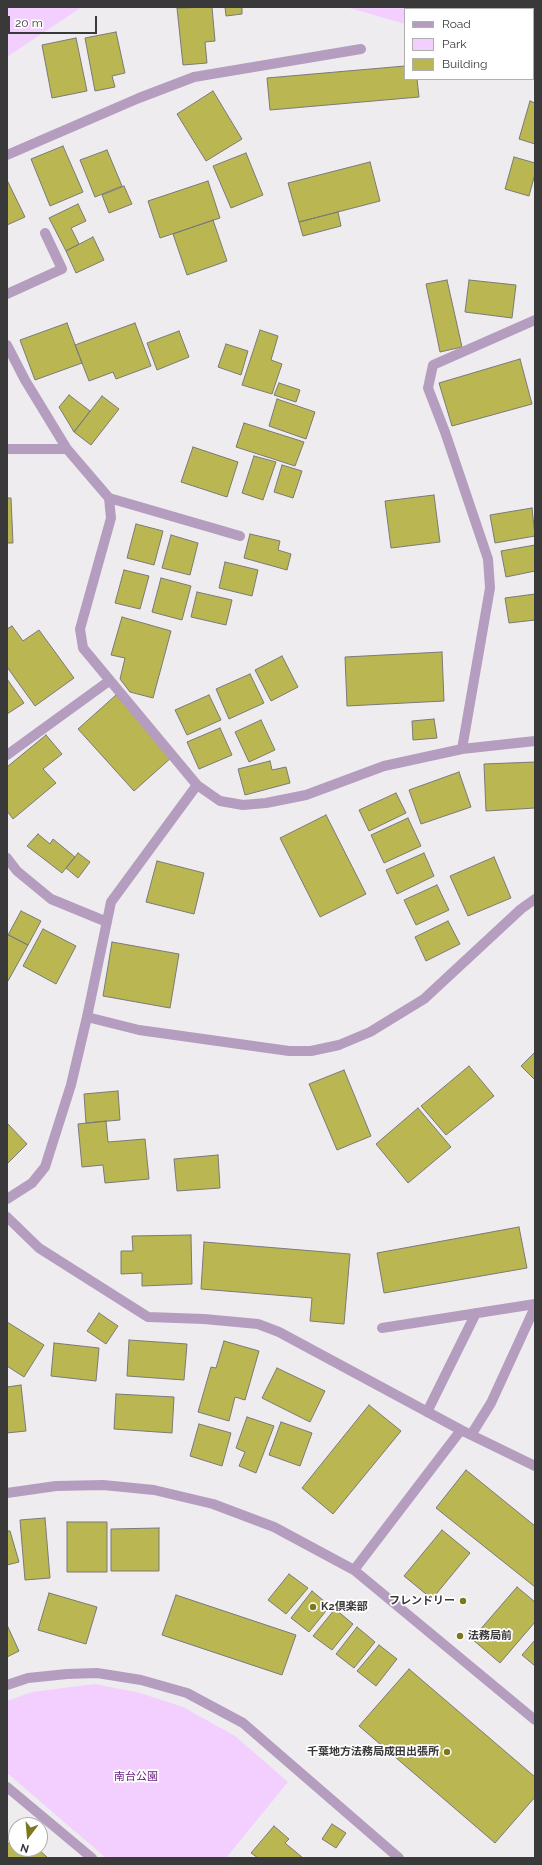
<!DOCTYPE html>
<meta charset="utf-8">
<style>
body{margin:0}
#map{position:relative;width:542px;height:1865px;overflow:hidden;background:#eeecef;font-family:Raleway,sans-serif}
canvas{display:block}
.frame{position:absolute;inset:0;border:8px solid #39393a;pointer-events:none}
.legend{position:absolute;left:404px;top:8px;width:130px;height:72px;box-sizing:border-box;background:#fff;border:1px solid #b0b0b0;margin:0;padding:5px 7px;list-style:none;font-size:12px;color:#39393a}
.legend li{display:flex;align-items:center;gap:8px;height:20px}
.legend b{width:20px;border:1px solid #b0b0b0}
.north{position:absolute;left:8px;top:1817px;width:40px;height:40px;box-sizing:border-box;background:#fff;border:1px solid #b0b0b0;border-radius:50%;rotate:196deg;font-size:11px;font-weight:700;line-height:16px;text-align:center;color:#39393a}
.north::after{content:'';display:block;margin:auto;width:14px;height:18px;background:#7c781d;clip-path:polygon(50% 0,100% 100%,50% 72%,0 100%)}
.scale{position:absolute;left:8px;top:16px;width:89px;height:18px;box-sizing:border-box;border:2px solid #39393a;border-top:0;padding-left:5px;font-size:12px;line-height:14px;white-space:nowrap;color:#39393a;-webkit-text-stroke:3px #fff;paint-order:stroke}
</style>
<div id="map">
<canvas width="542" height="1865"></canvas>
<div class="frame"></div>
<ul class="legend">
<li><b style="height:5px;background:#b59dbf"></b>Road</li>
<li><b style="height:11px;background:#f2cfff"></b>Park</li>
<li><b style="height:11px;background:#bab651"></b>Building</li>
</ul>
<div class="north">N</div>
<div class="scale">20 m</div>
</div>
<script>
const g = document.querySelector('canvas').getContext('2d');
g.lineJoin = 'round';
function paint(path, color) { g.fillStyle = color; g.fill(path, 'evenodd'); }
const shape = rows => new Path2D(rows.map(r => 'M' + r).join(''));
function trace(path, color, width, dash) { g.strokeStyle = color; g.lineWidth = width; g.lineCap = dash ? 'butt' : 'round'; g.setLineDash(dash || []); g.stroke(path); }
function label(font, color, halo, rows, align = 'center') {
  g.font = font + ' Raleway,"Noto Sans JP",sans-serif'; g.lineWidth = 3.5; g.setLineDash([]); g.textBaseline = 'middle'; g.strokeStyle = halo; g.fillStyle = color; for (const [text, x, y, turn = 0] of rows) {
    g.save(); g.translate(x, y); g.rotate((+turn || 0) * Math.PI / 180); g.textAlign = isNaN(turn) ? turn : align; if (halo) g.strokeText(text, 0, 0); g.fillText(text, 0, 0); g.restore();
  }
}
const green = shape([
 [7,7,82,7,7,57],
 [346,7,533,7,532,9,405,9,405,24],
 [95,1684,140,1693,183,1707,235,1736,288,1782,226,1858,106,1858,7,1773,7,1701,32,1692]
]);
const building = shape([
 [212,7,215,41,205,42,207,63,183,65,177,8,212,7],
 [225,7,242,7,242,14,226,16,225,7],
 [116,32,125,73,112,76,115,87,95,91,85,38,116,32],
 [76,38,87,91,52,98,42,45,76,38],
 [405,66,405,79,417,79,419,97,270,110,267,78,405,66],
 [213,91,242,139,206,161,177,114,213,91],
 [530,101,535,103,535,144,519,139,530,101],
 [63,146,83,192,50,206,31,159,63,146],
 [107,150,122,186,95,197,80,160,107,150],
 [246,153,263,195,231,208,213,166,246,153],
 [514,157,535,163,535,174,529,196,505,189,514,157],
 [370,162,380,201,299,222,288,183,370,162],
 [7,180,25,217,7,225,7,180],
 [208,181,220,218,160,238,148,201,208,181],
 [124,186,132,204,109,213,102,195,124,186],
 [78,204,86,221,71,228,79,244,66,251,49,218,78,204],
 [338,212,341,226,303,236,299,222,338,212],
 [213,220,227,261,187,275,173,234,213,220],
 [93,237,104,260,76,273,66,251,93,237],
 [447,280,462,347,440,352,426,284,447,280],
 [469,280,516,285,512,318,465,312,469,280],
 [67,323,82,363,35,380,20,340,67,323],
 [135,323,151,366,116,379,113,372,89,381,75,345,135,323],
 [260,330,278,336,271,360,282,364,272,394,242,385,260,330],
 [179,331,189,357,157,370,147,343,179,331],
 [226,344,248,351,241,375,218,367,226,344],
 [520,359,532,404,452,426,439,383,520,359],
 [279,383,300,390,296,402,274,395,279,383],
 [69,395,90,411,74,432,59,407,69,395],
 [102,396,119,409,91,445,74,432,102,396],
 [277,399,315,412,306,439,269,426,277,399],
 [244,423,304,442,295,466,236,447,244,423],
 [193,447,238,462,227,497,181,482,193,447],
 [254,456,276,462,263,500,242,493,254,456],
 [282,465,302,471,293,498,274,492,282,465],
 [434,495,440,542,391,548,385,501,434,495],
 [7,498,11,498,13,543,7,543,7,498],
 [532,508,535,536,495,543,490,515,532,508],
 [136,524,163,531,154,565,127,558,136,524],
 [250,534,280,541,278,550,291,554,287,570,244,558,250,534],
 [171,535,198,543,190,575,162,568,171,535],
 [535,545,535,571,506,577,501,551,535,545],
 [225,562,258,570,252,596,219,588,225,562],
 [124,570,149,576,140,609,115,603,124,570],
 [161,578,191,586,182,620,152,612,161,578],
 [197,592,232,600,226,625,191,617,197,592],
 [535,594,535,620,509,623,505,598,535,594],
 [122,617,171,631,153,698,130,692,120,679,125,658,111,655,122,617],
 [12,626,23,641,39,630,74,678,35,706,7,667,7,629,12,626],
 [442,652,444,701,347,706,345,657,442,652],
 [282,656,298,687,271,701,255,670,282,656],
 [250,674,264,703,229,719,216,689,250,674],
 [7,679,24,703,7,714,7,679],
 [116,695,172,757,134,791,78,729,116,695],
 [209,695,221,720,187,735,175,710,209,695],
 [434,719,437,738,413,740,412,721,434,719],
 [261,720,275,750,249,762,235,732,261,720],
 [220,728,232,755,199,769,187,742,220,728],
 [46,735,62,754,43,769,56,783,13,819,7,811,7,767,46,735],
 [270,761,272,770,286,767,290,783,245,795,238,769,270,761],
 [535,762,535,808,486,811,484,764,535,762],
 [459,772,471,807,421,824,409,790,459,772],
 [396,793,406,813,369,831,359,810,396,793],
 [326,815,366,894,320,917,280,838,326,815],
 [408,818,421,846,384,863,371,835,408,818],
 [38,834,50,844,53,839,75,857,62,873,27,846,38,834],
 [78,853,90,862,78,878,66,868,78,853],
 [424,853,434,876,397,894,386,870,424,853],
 [494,857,511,898,468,916,450,876,494,857],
 [157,861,204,873,194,914,146,902,157,861],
 [437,885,449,910,416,925,404,900,437,885],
 [21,911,41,921,28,945,8,935,21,911],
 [448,921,460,944,426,961,415,937,448,921],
 [43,929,76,946,56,984,23,966,43,929],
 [7,934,28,945,8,981,7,981,7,934],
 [112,942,179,954,170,1008,103,996,112,942],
 [535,1052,535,1080,521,1066,535,1052],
 [469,1066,494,1096,446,1135,421,1106,469,1066],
 [344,1070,371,1136,337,1150,309,1084,344,1070],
 [118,1091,120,1120,86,1123,84,1094,118,1091],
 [418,1108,451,1147,408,1183,376,1144,418,1108],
 [106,1121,108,1142,145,1139,149,1179,105,1183,103,1165,82,1167,78,1124,106,1121],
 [7,1123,27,1144,7,1164,7,1123],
 [218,1155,220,1188,177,1191,174,1159,218,1155],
 [519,1227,527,1268,384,1293,377,1253,519,1227],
 [191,1235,192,1284,142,1286,142,1273,121,1274,121,1251,133,1251,132,1236,191,1235],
 [204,1242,350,1254,344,1324,310,1321,312,1298,201,1289,204,1242],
 [99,1313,118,1326,106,1344,87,1331,99,1313],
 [7,1322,44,1345,24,1377,7,1366,7,1322],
 [129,1340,187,1344,184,1380,127,1376,129,1340],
 [224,1341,259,1351,245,1400,235,1397,229,1421,198,1412,211,1367,216,1368,224,1341],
 [54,1343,99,1348,96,1381,51,1376,54,1343],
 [277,1368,325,1391,310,1422,262,1398,277,1368],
 [21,1385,26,1431,7,1433,7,1387,21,1385],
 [116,1394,174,1397,172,1433,114,1429,116,1394],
 [369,1405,401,1431,333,1514,302,1488,369,1405],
 [247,1417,274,1426,256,1473,239,1466,245,1452,236,1448,247,1417],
 [281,1422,312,1433,300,1466,269,1455,281,1422],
 [199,1424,231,1433,222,1466,190,1456,199,1424],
 [466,1470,535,1526,535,1587,436,1508,466,1470],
 [45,1518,50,1578,25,1580,20,1520,45,1518],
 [67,1522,107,1522,107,1572,67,1572,67,1522],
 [159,1528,159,1571,111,1571,111,1529,159,1528],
 [442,1530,470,1553,432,1599,404,1576,442,1530],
 [7,1531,10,1531,19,1562,7,1565,7,1531],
 [289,1574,308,1588,286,1614,268,1600,289,1574],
 [517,1587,535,1602,535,1622,500,1663,472,1639,517,1587],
 [312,1591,330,1606,309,1632,291,1618,312,1591],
 [49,1593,97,1607,86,1644,38,1630,49,1593],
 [176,1595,296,1635,282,1675,162,1635,176,1595],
 [335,1609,353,1624,332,1650,313,1636,335,1609],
 [7,1625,19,1651,7,1657,7,1625],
 [357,1627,375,1642,354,1668,336,1654,357,1627],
 [535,1640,535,1666,522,1655,535,1640],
 [379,1645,397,1659,376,1686,357,1671,379,1645],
 [409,1669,535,1777,535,1797,495,1843,359,1726,409,1669],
 [332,1824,346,1833,336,1848,322,1839,332,1824],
 [274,1826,289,1839,285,1843,303,1858,258,1858,251,1853,274,1826],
 [16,1835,16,1849,38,1849,48,1858,7,1858,7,1845,16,1835]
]);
const minor = shape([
 [7,155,139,98,194,77,361,49],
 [7,294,62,269,45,233],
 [7,345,25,380,67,449,109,498,111,518,80,629,83,648,197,785,220,801,243,805,266,803,306,795,384,766,462,749,535,741],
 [7,449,67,449],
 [109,498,240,536],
 [462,749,490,588,488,559,445,432,428,388,433,365,535,320],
 [7,755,109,681],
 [7,858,17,871,51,899,107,922],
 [87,1017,139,1030,289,1051,311,1051,339,1045,370,1032,424,999,521,909,535,899],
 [7,1199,32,1183,45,1167,71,1085,87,1017,111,902,197,785],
 [7,1217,39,1248,148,1317,204,1319,258,1324,279,1332,461,1430,535,1466],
 [382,1328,535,1304],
 [427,1412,476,1313],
 [471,1435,491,1403,535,1307],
 [7,1493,56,1486,103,1485,154,1490,213,1504,274,1527,354,1570,535,1720],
 [354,1570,461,1430],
 [7,1685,28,1678,67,1674,97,1673,141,1680,187,1693,243,1723,399,1858],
 [7,1787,92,1858]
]);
const markers = [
 [463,1601,4,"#7c781d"],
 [313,1607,4,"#7c781d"],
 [460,1636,4,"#7c781d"],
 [447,1752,4,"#7c781d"]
];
const poiNames = [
 ["フレンドリー",455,1601],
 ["K2倶楽部",321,1607,"left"],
 ["法務局前",468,1636,"left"],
 ["千葉地方法務局成田出張所",439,1752]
];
const parkNames = [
 ["南台公園",136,1777]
];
paint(green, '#f2cfff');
paint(building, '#bab651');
trace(building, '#7a7a77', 1);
trace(minor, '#b59dbf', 10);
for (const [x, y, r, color] of markers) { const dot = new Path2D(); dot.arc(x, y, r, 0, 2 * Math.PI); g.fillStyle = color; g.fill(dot); trace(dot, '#fff', 1.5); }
label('bold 11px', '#39393a', '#fff', poiNames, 'right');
label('11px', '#692480', '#fff', parkNames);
</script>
